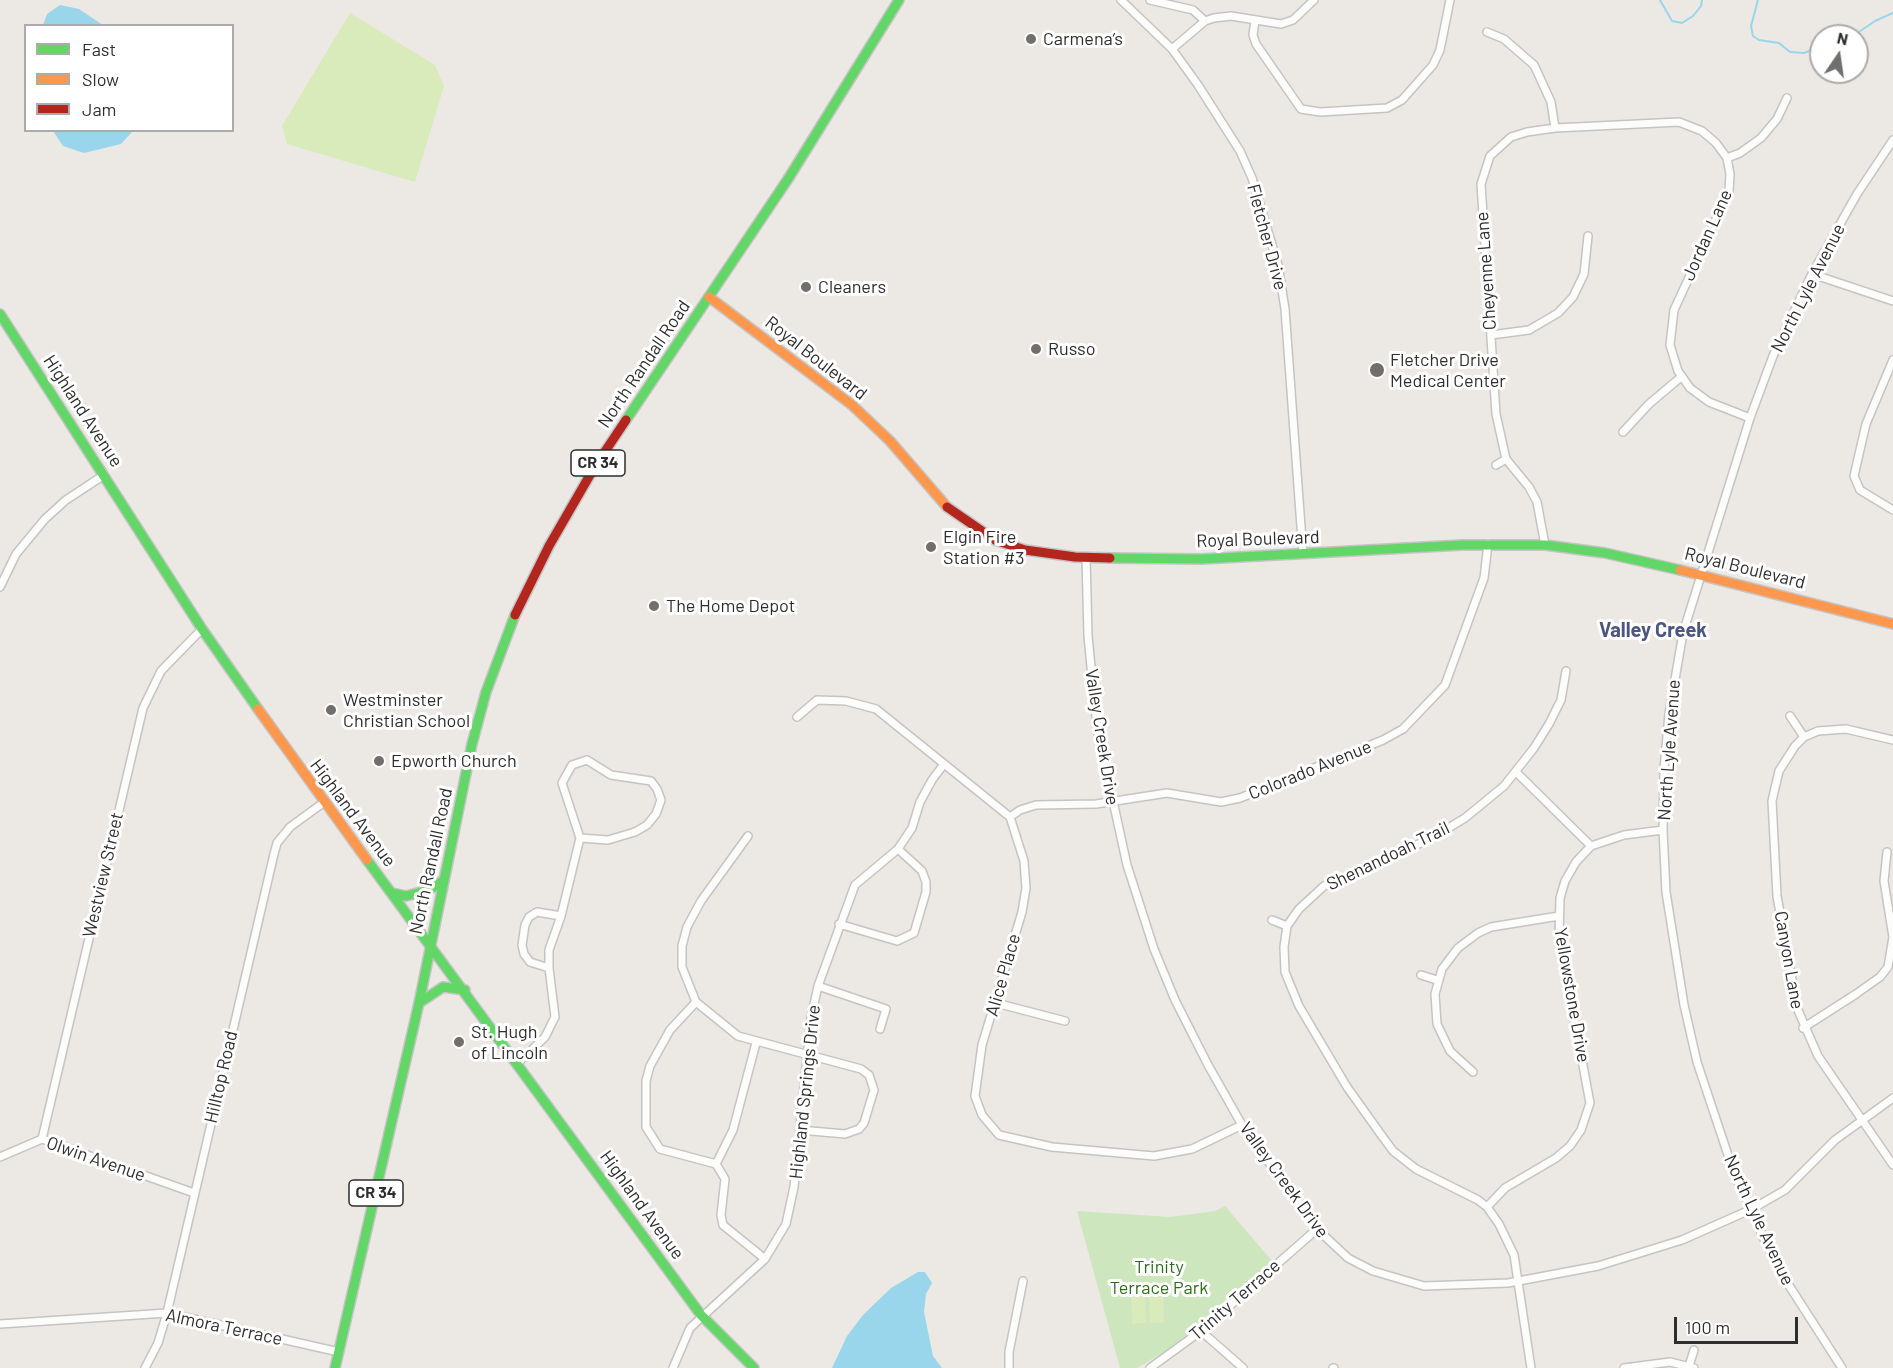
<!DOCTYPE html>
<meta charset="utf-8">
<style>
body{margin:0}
#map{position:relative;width:1893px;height:1368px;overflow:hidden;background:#ece8e4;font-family:Barlow,sans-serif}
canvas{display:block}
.legend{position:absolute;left:24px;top:24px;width:210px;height:108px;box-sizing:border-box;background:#fff;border:2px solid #ababab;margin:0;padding:8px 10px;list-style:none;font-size:18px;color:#2e2e2e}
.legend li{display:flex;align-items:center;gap:12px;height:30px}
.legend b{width:30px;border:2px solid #ababab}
.north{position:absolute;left:1809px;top:24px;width:60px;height:60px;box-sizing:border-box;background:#fff;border:2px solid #ababab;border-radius:50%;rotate:13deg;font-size:16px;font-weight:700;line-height:24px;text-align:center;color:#2e2e2e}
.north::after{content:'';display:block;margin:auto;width:21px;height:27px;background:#706f6e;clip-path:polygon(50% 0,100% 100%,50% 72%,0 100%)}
.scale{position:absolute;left:1674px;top:1317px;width:124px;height:27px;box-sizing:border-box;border:3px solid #2e2e2e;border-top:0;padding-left:8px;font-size:18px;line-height:21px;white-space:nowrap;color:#2e2e2e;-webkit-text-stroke:4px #fff;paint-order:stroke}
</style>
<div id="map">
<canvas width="1893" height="1368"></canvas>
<ul class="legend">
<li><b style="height:8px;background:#63d668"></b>Fast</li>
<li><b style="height:8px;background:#ff974d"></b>Slow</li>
<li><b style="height:8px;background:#b3261e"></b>Jam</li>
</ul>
<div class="north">N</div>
<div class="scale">100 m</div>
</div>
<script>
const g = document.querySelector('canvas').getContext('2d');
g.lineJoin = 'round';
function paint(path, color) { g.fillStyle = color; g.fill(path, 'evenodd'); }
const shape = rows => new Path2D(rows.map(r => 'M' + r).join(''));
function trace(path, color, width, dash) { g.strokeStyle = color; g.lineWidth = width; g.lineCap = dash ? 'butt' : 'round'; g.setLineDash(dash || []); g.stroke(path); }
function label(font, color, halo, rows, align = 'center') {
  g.font = font + ' Barlow,sans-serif'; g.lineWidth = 6; g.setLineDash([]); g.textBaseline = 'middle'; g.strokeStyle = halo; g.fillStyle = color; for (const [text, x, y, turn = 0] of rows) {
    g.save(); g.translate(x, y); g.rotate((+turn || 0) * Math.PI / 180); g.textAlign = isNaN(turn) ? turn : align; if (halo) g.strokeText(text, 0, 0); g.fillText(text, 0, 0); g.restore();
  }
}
const green = shape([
 [1225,1206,1272,1261,1174,1346,1137,1368,1120,1368,1077,1211,1170,1217,1215,1211]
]);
const pitch = shape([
 [350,13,435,65,444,86,415,182,287,144,282,126],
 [1145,1293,1146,1323,1132,1324,1131,1294],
 [1149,1293,1163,1293,1164,1323,1150,1323]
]);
const water = shape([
 [60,5,79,9,103,25,43,25,47,14],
 [53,131,53,130,133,131,121,144,84,153,63,146],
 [918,1272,925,1272,932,1283,926,1294,924,1312,933,1356,942,1368,832,1368,847,1336,863,1315,891,1288]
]);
const stream = shape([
 [1660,0,1672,21,1682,23,1693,16,1701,6,1702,0],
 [1758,0,1751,26,1753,36,1759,40,1779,43,1790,52,1804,53,1821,46],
 [1853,36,1875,21,1893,13]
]);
const street = shape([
 [1121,0,1172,49,1198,85,1240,151,1252,178,1278,265,1285,309,1303,554],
 [1150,0,1193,10,1205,21],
 [1255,21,1253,35,1256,44,1301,109,1320,112,1387,108,1402,100,1433,65,1440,50,1450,0],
 [1487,32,1504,39,1534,65,1551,102,1555,128],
 [1172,49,1205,21,1214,18,1231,16,1281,24,1293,20,1314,0],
 [1727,158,1740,153,1761,138,1777,119,1787,98],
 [1812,274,1893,301],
 [1491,335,1529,330,1558,313,1573,297,1584,274,1588,236],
 [1893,360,1866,424,1854,476,1860,490,1893,510],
 [1623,432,1649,404,1681,377],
 [1496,465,1506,459],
 [1545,545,1537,502,1529,487,1506,459,1496,414,1481,184,1490,156,1511,137,1527,132,1555,128,1679,122,1702,131,1716,143,1727,158,1730,174,1729,191,1674,310,1670,345,1678,371,1690,388,1709,402,1750,418],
 [1086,557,1088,636,1097,728,1127,865,1154,949,1175,1000,1208,1065,1242,1125,1317,1229,1348,1258,1373,1271,1424,1286,1508,1283,1598,1266,1682,1240,1752,1209,1785,1190,1835,1140,1893,1098],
 [0,587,16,554,45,519,66,500,104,475],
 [1790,716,1804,737],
 [797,717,817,700,846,701,876,709,1010,817,1024,861,1026,888,1022,912,982,1045,975,1096,982,1115,999,1135,1052,1147,1154,1156,1192,1149,1242,1125],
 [1893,740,1846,729,1818,731,1804,737,1795,746,1779,771,1772,801,1777,896,1797,1008,1818,1056,1893,1165],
 [587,760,611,775,651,781,657,789,661,800,656,814,647,825,635,832,608,840,580,838,562,783,572,765,587,760],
 [1516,772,1591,846],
 [1010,817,1020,810,1036,805,1096,804,1167,793,1221,802,1240,798,1383,740,1403,729,1445,685,1484,578,1488,544],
 [748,836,701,901,687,927,682,946,682,967,696,1002,738,1036,861,1069,869,1075,874,1090,864,1123,859,1129,845,1134,800,1130],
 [1272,920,1287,926],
 [839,924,897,941,914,933,926,892,926,882,922,871,898,849],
 [549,968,530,962,524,954,522,945,525,925,529,917,537,912,561,916],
 [1421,975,1437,980],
 [818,986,886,1009,880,1029],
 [696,1002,670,1030,650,1066,646,1081,646,1127,660,1149,716,1164,725,1179,721,1215,723,1225,765,1259],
 [996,1003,1065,1021],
 [1803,1028,1856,994,1880,977,1888,967,1893,937,1884,881,1887,852],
 [518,1063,545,1037,555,1017,549,968,549,950,561,916,580,838],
 [1473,1072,1450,1051,1437,1024,1435,994,1442,969,1458,948,1478,933,1491,927,1559,916],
 [42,1139,143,708,161,671,202,629],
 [0,1157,42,1139,194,1193],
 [716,1164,733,1130,756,1043],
 [1487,1207,1505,1188,1556,1158,1570,1146,1581,1130,1590,1103,1559,937,1560,898,1565,881,1576,862,1591,846,1624,835,1663,830],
 [0,1324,167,1313,339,1352],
 [1201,1331,1243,1368],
 [1689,1366,1694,1350],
 [145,1368,158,1343,167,1313,274,854,277,843,290,827,323,803],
 [673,1368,690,1328,765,1259,786,1224,794,1187,811,1018,818,986,855,885,898,849,912,828,920,802,932,780,944,764],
 [1009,1368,1009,1352,1023,1281],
 [1150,1368,1201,1331,1317,1229],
 [1333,1368,1334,1368],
 [1531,1368,1514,1255,1499,1224,1487,1207,1478,1200,1416,1169,1393,1151,1382,1136,1347,1087,1299,1006,1285,972,1284,947,1287,926,1299,909,1324,886,1432,838,1465,818,1504,786,1534,748,1549,724,1561,700,1566,671],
 [1624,1368,1670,1362,1694,1368],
 [1842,1368,1790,1287,1764,1239,1733,1170,1697,1062,1684,1005,1666,892,1663,830,1664,769,1669,714,1683,633,1750,418,1773,356,1812,274,1857,194,1893,140]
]);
const fast = shape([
 [0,314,202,629,258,709],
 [626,420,788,179,899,0],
 [1110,558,1202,559,1462,545,1545,545,1605,553,1680,570],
 [367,860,701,1315,754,1368],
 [392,893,406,896,429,890,444,880],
 [419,1003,443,987,465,990],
 [335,1368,419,1003,472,744,486,692,515,615]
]);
const slow = shape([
 [709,297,852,405,890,441,947,507],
 [1680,570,1893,624],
 [258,709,367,860]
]);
const jam = shape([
 [947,507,995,540,1025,550,1075,557,1110,558],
 [515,615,549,546,594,468,626,420]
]);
const markers = [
 [1031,39,6,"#706f6e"],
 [806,287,6,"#706f6e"],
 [1036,349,6,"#706f6e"],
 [1377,370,8,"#706f6e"],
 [931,547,6,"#706f6e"],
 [654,606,6,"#706f6e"],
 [331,710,6,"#706f6e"],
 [379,761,6,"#706f6e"],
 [459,1042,6,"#706f6e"]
];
const shields = [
 [598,463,54],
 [376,1193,54]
];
const shieldNames = [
 ["CR 34",598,463],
 ["CR 34",376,1193]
];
const poiNames = [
 ["Carmena’s",1043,39],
 ["Cleaners",818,287],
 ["Russo",1048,349],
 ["Fletcher Drive",1390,360],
 ["Medical Center",1390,381],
 ["Elgin Fire",943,537],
 ["Station #3",943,558],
 ["The Home Depot",666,606],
 ["Westminster",343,700],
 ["Christian School",343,721],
 ["Epworth Church",391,761],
 ["St. Hugh",471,1032],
 ["of Lincoln",471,1053]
];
const streetNames = [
 ["Jordan Lane",1707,235,-66],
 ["Fletcher Drive",1267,237,75],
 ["Cheyenne Lane",1486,271,-94],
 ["North Lyle Avenue",1808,288,-63],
 ["Royal Boulevard",816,358,38],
 ["North Randall Road",644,364,-56],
 ["Highland Avenue",83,411,57],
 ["Royal Boulevard",1258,539,-2],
 ["Royal Boulevard",1745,568,14],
 ["Valley Creek Drive",1102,737,81],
 ["North Lyle Avenue",1669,750,-86],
 ["Colorado Avenue",1310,770,-22],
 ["Highland Avenue",353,813,53],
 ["Shenandoah Trail",1388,856,-26],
 ["North Randall Road",431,861,-78],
 ["Westview Street",103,875,-77],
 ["Canyon Lane",1789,960,80],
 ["Alice Place",1003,975,-74],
 ["Yellowstone Drive",1572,995,80],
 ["Hilltop Road",221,1077,-77],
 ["Highland Springs Drive",805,1092,-84],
 ["Olwin Avenue",96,1159,19],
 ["Valley Creek Drive",1284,1180,54],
 ["Highland Avenue",642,1205,54],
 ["North Lyle Avenue",1759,1220,65],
 ["Trinity Terrace",1235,1300,-41],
 ["Almora Terrace",224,1327,12]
];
const parkNames = [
 ["Trinity",1159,1267],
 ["Terrace Park",1159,1288]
];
const neighbourhoodNames = [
 ["Valley Creek",1653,630]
];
paint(green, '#cee6be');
paint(pitch, '#d9eabb');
paint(water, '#99d6ec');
trace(stream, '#99d6ec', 2);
trace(street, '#c5c4c5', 10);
trace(fast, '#c5c4c5', 12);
trace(slow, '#c5c4c5', 12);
trace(jam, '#c5c4c5', 12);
trace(street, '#fcfcfb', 7);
trace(fast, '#63d668', 9);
trace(slow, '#ff974d', 9);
trace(jam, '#b3261e', 9);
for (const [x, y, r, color] of markers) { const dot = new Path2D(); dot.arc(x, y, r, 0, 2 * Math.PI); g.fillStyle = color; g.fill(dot); trace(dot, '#fff', 2); }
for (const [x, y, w] of shields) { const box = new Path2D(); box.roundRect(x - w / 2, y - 13, w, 26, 4.5); g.fillStyle = '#fff'; g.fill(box); trace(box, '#2e2e2e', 1.5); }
label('bold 16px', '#2e2e2e', null, shieldNames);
label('18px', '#2e2e2e', '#fff', poiNames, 'left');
label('18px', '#2e2e2e', '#fff', streetNames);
label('18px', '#2c6e1b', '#fff', parkNames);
label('bold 20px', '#4d5680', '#fff', neighbourhoodNames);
</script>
